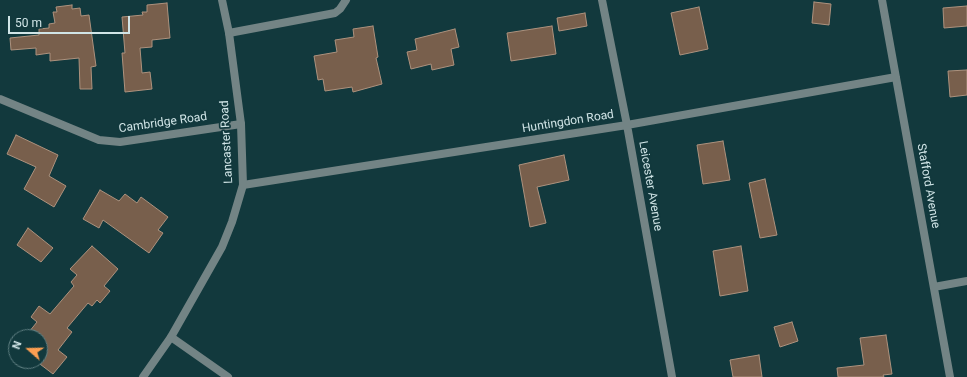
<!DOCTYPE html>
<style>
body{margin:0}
#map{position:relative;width:967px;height:377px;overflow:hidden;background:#12393d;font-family:Roboto,sans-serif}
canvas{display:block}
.north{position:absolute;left:8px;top:329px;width:40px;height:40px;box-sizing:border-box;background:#12393d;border:1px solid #5e7e81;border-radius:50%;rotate:290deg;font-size:11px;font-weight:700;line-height:16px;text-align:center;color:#d1e5e7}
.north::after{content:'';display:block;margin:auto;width:14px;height:18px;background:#fb9e51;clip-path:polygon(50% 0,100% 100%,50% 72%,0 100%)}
.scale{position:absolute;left:8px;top:16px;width:122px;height:18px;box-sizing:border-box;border:2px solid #d1e5e7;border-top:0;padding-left:5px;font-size:12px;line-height:14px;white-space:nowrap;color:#d1e5e7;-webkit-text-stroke:3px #12393d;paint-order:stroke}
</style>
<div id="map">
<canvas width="967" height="377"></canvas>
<div class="north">N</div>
<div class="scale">50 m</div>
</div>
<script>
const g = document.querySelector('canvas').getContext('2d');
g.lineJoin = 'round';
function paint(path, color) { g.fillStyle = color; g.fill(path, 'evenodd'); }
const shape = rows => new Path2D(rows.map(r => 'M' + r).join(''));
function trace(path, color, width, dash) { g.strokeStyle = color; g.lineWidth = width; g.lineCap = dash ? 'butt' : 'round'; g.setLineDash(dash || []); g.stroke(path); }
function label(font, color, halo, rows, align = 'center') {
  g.font = font + ' Roboto,sans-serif'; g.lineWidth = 3.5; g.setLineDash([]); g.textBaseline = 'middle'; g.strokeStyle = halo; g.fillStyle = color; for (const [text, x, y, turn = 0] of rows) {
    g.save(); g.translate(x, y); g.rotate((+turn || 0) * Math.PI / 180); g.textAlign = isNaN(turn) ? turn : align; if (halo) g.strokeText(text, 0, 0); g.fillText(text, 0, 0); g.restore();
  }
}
const building = shape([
 [814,2,831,4,829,25,812,23,814,2],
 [167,3,170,38,152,40,152,47,140,48,142,73,150,72,152,89,125,92,122,53,125,53,122,17,143,15,142,12,147,12,147,5,167,3],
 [72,5,72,9,80,8,81,16,89,15,96,66,91,67,92,89,80,89,79,58,50,61,50,53,36,55,36,48,11,50,10,38,39,35,39,29,49,28,49,24,55,23,53,12,57,12,56,7,72,5],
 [967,6,967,26,944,28,943,8,967,6],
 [699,7,708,49,680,55,671,13,699,7],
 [585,13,587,26,559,31,557,18,585,13],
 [373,26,378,57,376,58,382,84,353,92,352,87,325,91,323,79,318,80,314,56,337,52,335,40,354,37,353,29,373,26],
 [552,26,556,54,511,61,507,33,552,26],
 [455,29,459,47,451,49,454,65,432,70,431,64,411,69,407,52,417,50,415,39,455,29],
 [967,70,967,95,950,97,948,71,967,70],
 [16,135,58,155,49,176,66,186,54,207,24,189,36,167,7,154,16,135],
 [723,141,730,180,703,184,697,145,723,141],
 [564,155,569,180,537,187,546,223,530,227,519,165,564,155],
 [765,179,777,235,760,238,749,183,765,179],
 [100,190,119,201,125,194,137,203,141,197,168,217,158,230,163,233,149,253,103,220,99,228,83,219,100,190],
 [28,228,53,248,41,262,17,245,28,228],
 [92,246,118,269,104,286,110,291,100,303,97,300,92,306,88,303,67,328,72,332,58,350,67,357,53,374,36,361,40,361,40,337,25,337,37,322,31,317,39,306,50,314,74,286,71,282,77,275,70,269,92,246],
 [741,246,748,291,720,296,713,251,741,246],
 [792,322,798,341,780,347,774,327,792,322],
 [886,335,892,374,883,375,884,377,838,377,837,368,864,365,860,338,886,335],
 [759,355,762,377,733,377,730,360,759,355]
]);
const minor = shape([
 [602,0,627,125,672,377],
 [882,0,950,377],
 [229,33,335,13,340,9,346,0],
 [0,99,99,140,120,142,241,124],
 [243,185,627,125,896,77],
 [934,287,967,281],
 [171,337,228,377]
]);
const tertiary = shape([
 [143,377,171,337,222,247,232,222,243,185,241,124,229,33,222,0]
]);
const streetNames = [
 ["Huntingdon Road",568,122,-9],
 ["Cambridge Road",163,123,-8],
 ["Lancaster Road",227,142,-93],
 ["Leicester Avenue",650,186,80],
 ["Stafford Avenue",928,186,80]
];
paint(building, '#785f4c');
trace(building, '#ad927e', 1);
trace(minor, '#738485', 8);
trace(tertiary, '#738485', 8);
label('12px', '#d1e5e7', '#12393d', streetNames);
</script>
